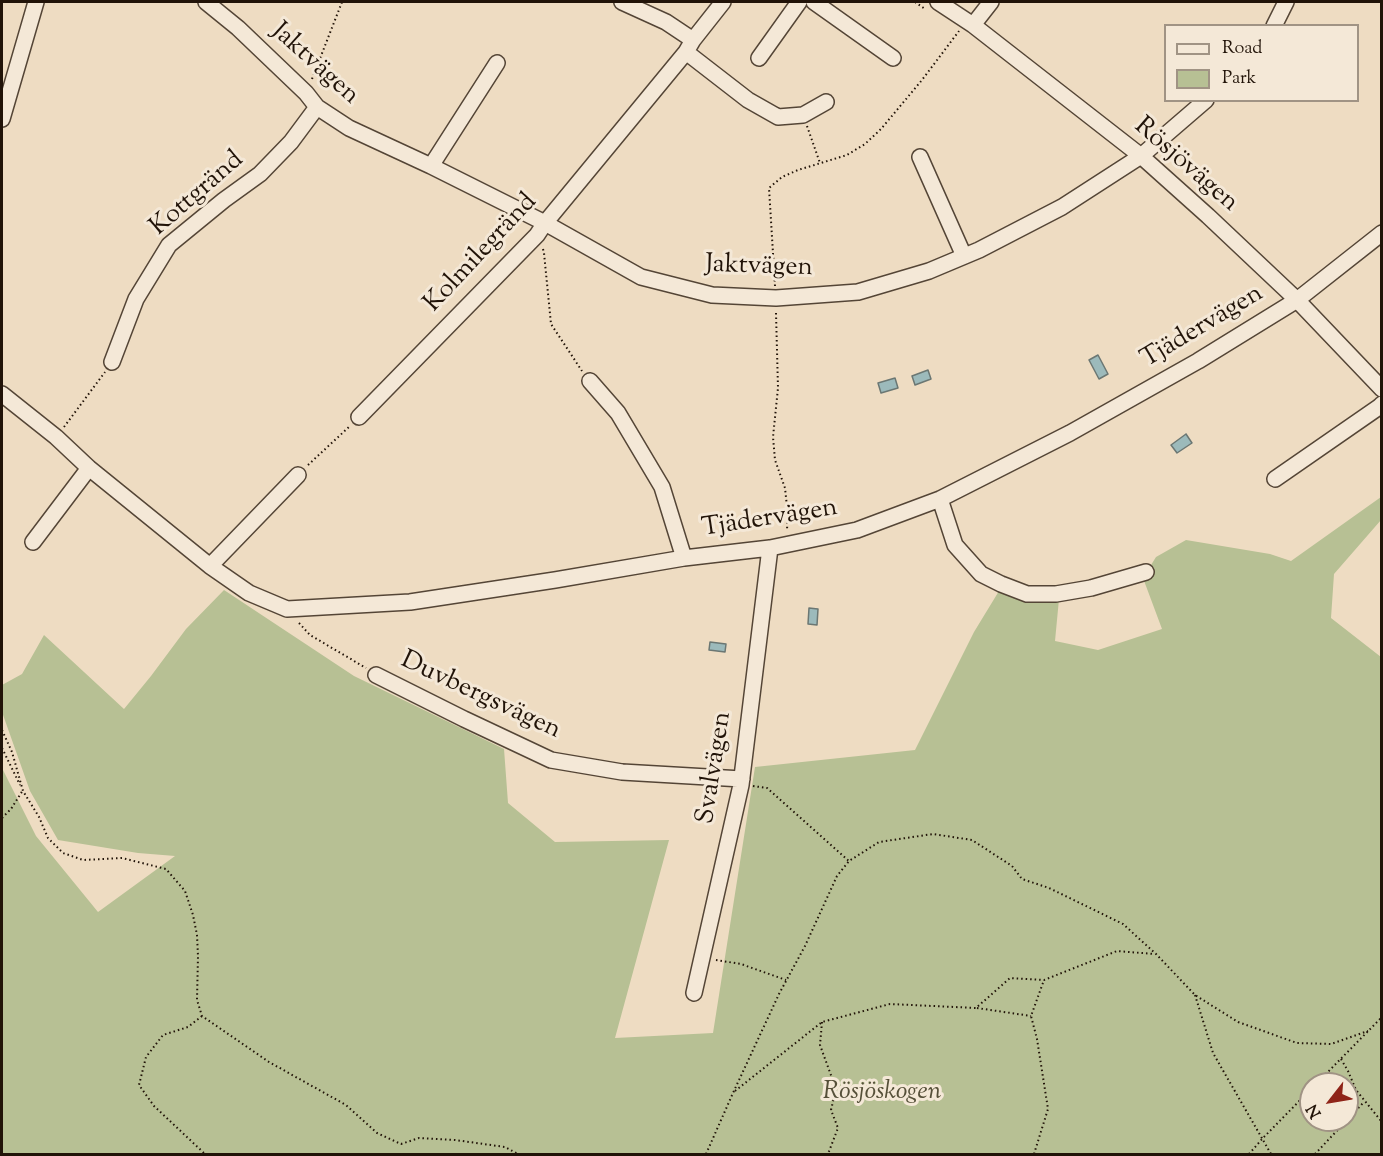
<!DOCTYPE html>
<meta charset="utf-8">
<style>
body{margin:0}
#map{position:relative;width:1383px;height:1156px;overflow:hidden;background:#eedcc2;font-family:"Sorts Mill Goudy",serif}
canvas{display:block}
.frame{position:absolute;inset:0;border:3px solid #211308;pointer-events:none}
.legend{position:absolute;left:1164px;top:24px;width:195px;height:78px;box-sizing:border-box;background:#f4e8d7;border:2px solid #a09384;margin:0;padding:8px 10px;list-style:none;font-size:18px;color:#211308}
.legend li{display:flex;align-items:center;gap:12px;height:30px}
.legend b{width:30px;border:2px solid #a09384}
.north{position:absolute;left:1299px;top:1072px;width:60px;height:60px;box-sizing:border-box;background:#f4e8d7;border:2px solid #a09384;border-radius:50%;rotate:239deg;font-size:16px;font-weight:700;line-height:24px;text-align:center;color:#211308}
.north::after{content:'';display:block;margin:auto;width:21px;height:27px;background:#8f2418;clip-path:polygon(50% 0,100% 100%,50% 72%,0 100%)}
</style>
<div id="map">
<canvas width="1383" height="1156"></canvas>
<div class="frame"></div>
<ul class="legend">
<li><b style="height:8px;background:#f4e8d7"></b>Road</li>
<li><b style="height:16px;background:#b7c094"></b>Park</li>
</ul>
<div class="north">N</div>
</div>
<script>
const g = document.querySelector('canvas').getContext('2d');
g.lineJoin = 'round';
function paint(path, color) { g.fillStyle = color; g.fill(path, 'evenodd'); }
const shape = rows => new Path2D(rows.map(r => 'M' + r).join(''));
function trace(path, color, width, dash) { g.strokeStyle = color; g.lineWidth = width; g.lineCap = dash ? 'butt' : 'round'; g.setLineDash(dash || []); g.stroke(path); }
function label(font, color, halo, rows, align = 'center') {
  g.font = font + ' "Sorts Mill Goudy",serif'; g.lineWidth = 6; g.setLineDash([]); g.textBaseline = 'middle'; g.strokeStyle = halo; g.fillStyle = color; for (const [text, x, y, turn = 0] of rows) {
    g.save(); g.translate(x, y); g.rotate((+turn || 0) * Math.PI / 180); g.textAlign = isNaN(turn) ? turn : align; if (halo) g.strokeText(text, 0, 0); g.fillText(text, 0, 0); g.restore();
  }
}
const green = shape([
 [1381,497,1381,520,1334,574,1331,618,1381,657,1381,1154,2,1154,2,768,36,836,98,912,175,856,138,853,58,840,30,791,2,712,2,685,22,674,44,635,124,709,151,676,186,629,224,590,354,676,504,749,508,803,555,842,669,840,615,1038,713,1033,755,767,915,750,974,632,999,591,1015,598,1034,601,1059,599,1055,641,1098,650,1162,629,1143,578,1156,557,1186,540,1270,554,1291,561],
 [1311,1084,1347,1084,1347,1120,1311,1120]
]);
const water = shape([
 [1098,355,1108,374,1099,379,1089,360,1098,355],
 [928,370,931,379,915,385,912,376,928,370],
 [895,378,898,388,881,393,878,383,895,378],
 [1186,434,1192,443,1177,453,1171,445,1186,434],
 [809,608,818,609,817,625,808,624,809,608],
 [710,642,726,644,725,652,709,650,710,642]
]);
const path = shape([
 [915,2,925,9],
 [312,79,342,2],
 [807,126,820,163],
 [543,249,544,253,551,324,582,371],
 [775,286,769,188,782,177,798,170,847,155,865,144,881,129,922,80,959,31],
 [776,313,778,388,773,437,775,460,785,488,788,516,787,529],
 [64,427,105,372],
 [308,465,350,426],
 [299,623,310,635,366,668],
 [2,730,12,752,23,791,39,817,48,838,63,853,83,860,122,858,166,869,185,891,193,915,197,935,198,956,197,1000,202,1016,269,1062,346,1105,377,1133,401,1144,419,1138,455,1140,505,1147,518,1154],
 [2,748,20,785],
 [753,786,767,788,849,861],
 [2,818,11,809,23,790],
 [716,960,741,964,786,980],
 [1195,995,1213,1053,1271,1154],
 [977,1008,1031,1016],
 [202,1016,188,1027,163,1035,146,1057,139,1085,154,1106,205,1154],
 [822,1022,820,1045,836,1089,831,1110,838,1128,828,1154],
 [1341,1059,1348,1071,1356,1090,1382,1122],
 [1316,1084,1382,1017],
 [735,1091,822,1022,890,1004,976,1008,1010,978,1044,980,1117,951,1154,954],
 [706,1154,733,1093,779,994,805,946,837,876,849,861,879,842,933,834,972,840,1012,866,1022,879,1049,888,1123,924,1156,954,1195,995,1238,1022,1297,1043,1331,1044,1368,1031],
 [1034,1154,1048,1109,1037,1039,1031,1016,1044,980],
 [1249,1154,1263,1138,1311,1089],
 [1315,1154,1364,1102]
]);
const minor = shape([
 [206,2,238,28,306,93,317,107,349,128,431,166,545,223,641,277,712,295,776,298,858,292,929,271,979,250,1062,207,1141,156,1206,100],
 [622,2,666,22,693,40],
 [814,2,893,58],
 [938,2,973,25,1141,156,1208,216,1297,300,1382,389],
 [973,25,991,2],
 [1274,26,1286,2],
 [686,52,748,100,778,117,803,115,826,102],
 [759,58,799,2],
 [2,119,36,2],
 [920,157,964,256],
 [431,166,497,63],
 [112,362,136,299,169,245,224,200,260,174,291,142,317,107],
 [590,381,618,413,662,487,684,558],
 [2,394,56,437,89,468,210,566,249,593,287,609,410,602,555,580,684,558,770,548,857,530,940,499,1070,433,1198,361,1297,300,1382,233],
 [359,417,537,235,545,223,686,52,693,40,723,2],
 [1275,479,1379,407,1382,404],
 [940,499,955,545,981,574,1001,584,1027,594,1056,594,1091,588,1146,572],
 [33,542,89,468],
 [210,566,298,475],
 [376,675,464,719,551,760,622,772,742,779],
 [694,993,741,785,770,548]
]);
const streetNames = [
 ["Jaktvägen",314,65,42],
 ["Rösjövägen",1185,166,41],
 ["Kottgränd",198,195,-41],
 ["Kolmilegränd",482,254,-47],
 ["Jaktvägen",759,268,2],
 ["Tjädervägen",1203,328,-31],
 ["Tjädervägen",770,520,-9],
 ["Duvbergsvägen",480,697,25],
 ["Svalvägen",716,768,-81]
];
const parkNames = [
 ["Rösjöskogen",882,1094]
];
paint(green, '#b7c094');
paint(water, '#9cbabb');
trace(water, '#6b7773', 1.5);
trace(minor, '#544536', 18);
trace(path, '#211308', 2, [1.5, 3]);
trace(minor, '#f4e8d7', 15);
label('26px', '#211308', '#f4e8d7', streetNames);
label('italic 26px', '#565039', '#f4e8d7', parkNames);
</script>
